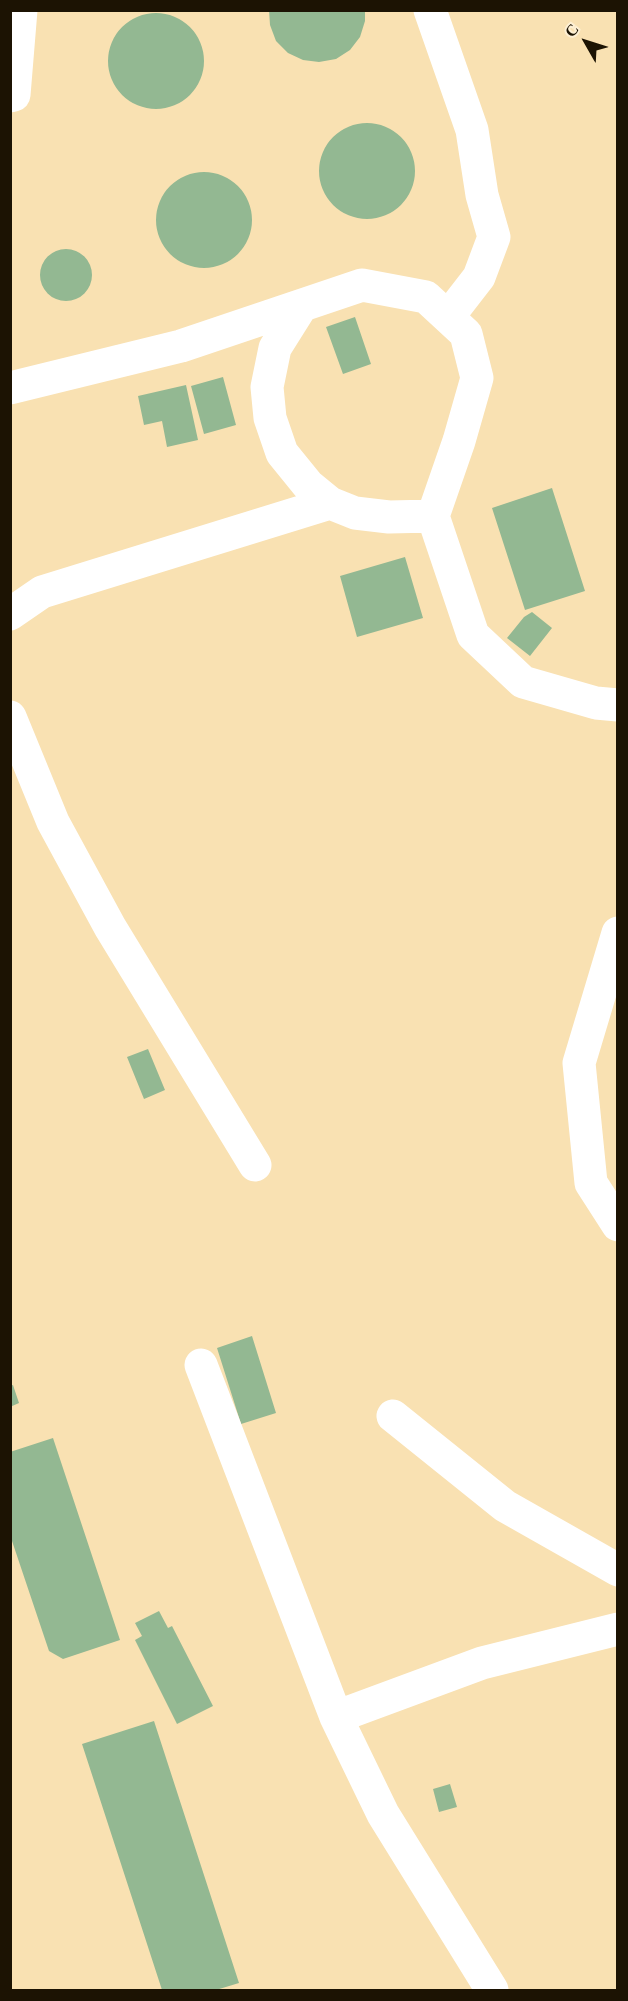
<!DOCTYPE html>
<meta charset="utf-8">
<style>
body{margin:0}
#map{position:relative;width:628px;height:2001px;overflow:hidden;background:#f9e1b2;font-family:"Crimson Pro",serif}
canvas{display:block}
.frame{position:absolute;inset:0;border:12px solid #1c1303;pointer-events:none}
.north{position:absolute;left:556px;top:12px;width:60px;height:60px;-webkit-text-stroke:4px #fef0d4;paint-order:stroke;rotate:309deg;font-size:16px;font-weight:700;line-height:24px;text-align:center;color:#1c1303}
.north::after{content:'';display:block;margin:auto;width:21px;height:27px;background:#1c1303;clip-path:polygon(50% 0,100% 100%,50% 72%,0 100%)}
</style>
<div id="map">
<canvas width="628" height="2001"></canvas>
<div class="frame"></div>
<div class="north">С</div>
</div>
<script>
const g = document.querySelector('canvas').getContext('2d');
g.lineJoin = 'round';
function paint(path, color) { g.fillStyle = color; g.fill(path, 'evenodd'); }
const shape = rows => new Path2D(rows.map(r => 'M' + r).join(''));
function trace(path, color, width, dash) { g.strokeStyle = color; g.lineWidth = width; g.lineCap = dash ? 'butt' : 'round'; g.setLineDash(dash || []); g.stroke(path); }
const building = shape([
 [269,10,365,10,365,21,360,37,350,50,336,59,319,62,303,60,288,53,276,41,270,25],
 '108 61a48 48 0 1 1 96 0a48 48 0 1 1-96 0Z',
 '319 171a48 48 0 1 1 96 0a48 48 0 1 1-96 0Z',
 '156 220a48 48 0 1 1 96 0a48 48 0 1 1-96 0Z',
 '40 275a26 26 0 1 1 52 0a26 26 0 1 1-52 0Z',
 [355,317,371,364,343,374,326,327],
 [223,377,236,425,204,434,191,386],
 [186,385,198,440,167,447,162,421,144,425,138,396],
 [552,488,585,591,525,610,492,508],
 [405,557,423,618,357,637,340,576],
 [532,612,552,628,530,656,507,638,524,617],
 [148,1049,165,1090,144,1099,127,1057],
 [252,1336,276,1413,241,1424,217,1348],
 [13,1385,19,1403,10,1407,10,1386],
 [53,1438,120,1640,63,1659,49,1651,10,1535,10,1452],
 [159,1611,168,1628,172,1626,213,1706,177,1724,135,1640,142,1636,135,1623],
 [154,1721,239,1983,216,1990,162,1990,82,1744],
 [450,1784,457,1807,439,1812,433,1789]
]);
const minor = shape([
 [430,10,472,130,482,195,494,237,479,277,448,317],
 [10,96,14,95,21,10],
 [302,305,275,348,267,387,270,418,282,453,308,485,330,503,355,513,389,517,433,516],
 [10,388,181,346,362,285,426,297,466,334,477,378,459,441,433,516,473,635,523,682,596,703,618,705],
 [10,614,42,592,330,503],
 [10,717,53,822,110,927,255,1165],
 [618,933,579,1063,591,1183,618,1225],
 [201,1365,336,1717,383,1814,492,1990],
 [393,1416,505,1506,618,1570],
 [336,1717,482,1663,618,1629]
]);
paint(building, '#93b892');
trace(minor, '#fff', 33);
</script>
